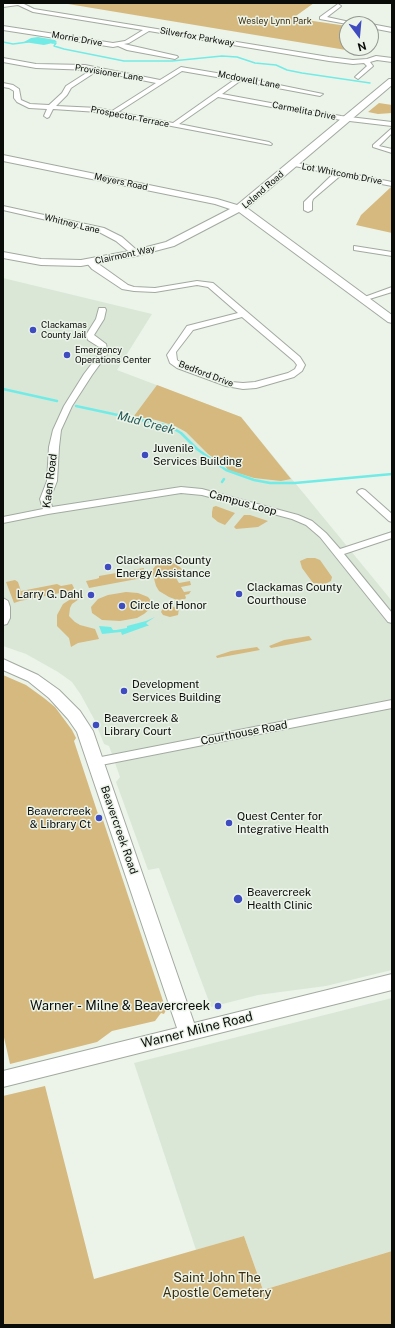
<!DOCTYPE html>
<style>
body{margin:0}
#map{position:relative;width:395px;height:1328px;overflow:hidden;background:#ecf4e9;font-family:"Public Sans",sans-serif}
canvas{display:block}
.frame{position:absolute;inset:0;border:4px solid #0a0c09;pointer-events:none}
.north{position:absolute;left:339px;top:16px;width:40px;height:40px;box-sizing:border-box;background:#ecf4e9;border:1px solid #92978f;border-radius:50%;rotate:164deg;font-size:11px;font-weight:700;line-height:16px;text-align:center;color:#0a0c09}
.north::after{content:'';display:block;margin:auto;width:14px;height:18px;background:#3e4cc0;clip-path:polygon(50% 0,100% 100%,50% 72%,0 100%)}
</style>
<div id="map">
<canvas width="395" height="1328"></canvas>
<div class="frame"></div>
<div class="north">N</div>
</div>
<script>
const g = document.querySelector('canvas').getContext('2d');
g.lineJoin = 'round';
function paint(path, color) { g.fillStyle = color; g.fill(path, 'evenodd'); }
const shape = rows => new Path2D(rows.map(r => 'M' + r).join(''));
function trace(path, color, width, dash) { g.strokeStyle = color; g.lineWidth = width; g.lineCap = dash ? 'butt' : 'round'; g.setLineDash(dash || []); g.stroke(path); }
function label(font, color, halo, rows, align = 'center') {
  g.font = font + ' "Public Sans",sans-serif'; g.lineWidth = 3; g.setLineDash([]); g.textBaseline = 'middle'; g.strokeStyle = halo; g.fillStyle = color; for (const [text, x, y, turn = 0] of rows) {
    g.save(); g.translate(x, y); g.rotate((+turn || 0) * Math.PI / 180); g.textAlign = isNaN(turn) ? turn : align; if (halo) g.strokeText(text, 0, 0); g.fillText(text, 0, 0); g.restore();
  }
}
const built = shape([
 [3,278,152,314,117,370,241,417,392,601,392,970,326,986,258,995,211,1007,159,868,148,870,116,782,120,777,109,746,104,744,94,719,81,695,72,682,58,672,26,654,3,646],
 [392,998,392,1251,263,1290,244,1236,196,1250,134,1063]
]);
const green = shape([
 [62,3,314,3,293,18,347,26,347,48,356,48,352,51],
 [379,103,392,105,392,113,378,114,368,112],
 [391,187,392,233,356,225,361,215],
 [157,385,241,417,291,479,281,481,254,478,228,470,225,466,208,454,186,432,175,426,156,420,134,416],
 [216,506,235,513,225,525,218,522,212,517,212,512,213,507],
 [244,515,250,515,268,521,258,527,236,529,234,527],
 [307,558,315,558,320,560,332,577,331,581,325,584,313,583,302,568,300,561],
 [163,561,173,563,180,567,188,576,176,578,179,583,190,581,191,585,181,587,184,592,191,591,189,594,185,595,186,598,185,599,177,600,169,597,159,591,156,586,153,575,153,569,157,564],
 [144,568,142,578,89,588,86,581,96,579,99,578,99,576],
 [15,580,18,582,21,591,57,584,61,586,72,584,75,590,20,601,14,603,6,582],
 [126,592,138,593,148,597,152,602,151,608,144,614,137,618,120,621,102,620,92,613,91,607,98,599,108,595],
 [80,593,82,597,72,604,70,608,69,616,75,622,80,625,95,629,99,639,78,643,71,647,69,638,57,626,57,615,63,604],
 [171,606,179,609,178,615,170,617,163,615,161,612,163,608],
 [309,636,312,640,271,648,269,646,284,640],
 [257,647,260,650,217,658,216,656,231,651],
 [3,675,26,685,44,698,55,707,72,730,76,738,74,741,98,814,96,815,98,821,103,820,166,1010,164,1014,161,1013,155,1021,112,1031,97,1042,10,1064,3,1033],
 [45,1086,94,1279,244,1236,263,1290,392,1251,392,1325,3,1325,3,1096]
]);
const water = shape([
 [38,37,55,40,57,42,44,45,24,42,31,38],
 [155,617,146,623,149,626,147,626,122,635,121,632,102,634,99,626,111,627,113,630,116,630,127,628,127,626,146,621]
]);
const streamFar1 = shape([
 [3,42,13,44,28,42],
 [52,43,56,43,54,46,64,49,124,61,172,61,222,56,237,57,255,63,276,65,287,70,302,73,370,83]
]);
const stream = shape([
 [3,389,57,401],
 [76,406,169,426,181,433,197,449,226,470,254,480,270,483,295,483,392,474],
 [222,482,224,479]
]);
const street = shape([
 [3,3,22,3,34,9,329,57,353,60,367,59,376,56,392,58,392,62,377,60,370,62,373,66,372,67,358,79,355,77,367,66,364,63,353,64,329,61,149,31,129,43,124,44,177,56,178,57,175,59,127,50,118,46,113,47,3,30,3,26,113,43,125,41,143,30,33,12,18,5,3,7,3,3],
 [338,4,341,6,340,7,327,17,359,24,347,24,320,19,320,17,338,4],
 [371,24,392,28,392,32,371,28,371,24],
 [3,58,36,64,85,65,160,80,181,67,240,77,323,94,320,96,240,81,222,94,341,116,392,122,392,126,341,120,218,97,179,124,269,142,272,144,271,145,98,112,53,109,49,117,47,118,44,116,47,109,29,108,17,102,14,98,14,91,9,88,3,87,3,83,13,85,19,89,21,100,30,104,49,105,62,93,66,86,91,70,36,68,3,62,3,58],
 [97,71,156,83,112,111,98,108,56,106,67,95,71,88,97,71],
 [182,71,234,80,173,123,118,112,182,71],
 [392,128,392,133,379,146,392,149,392,153,373,147,373,145,392,128],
 [292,162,392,182,392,186,340,176,313,199,312,202,312,210,308,212,304,210,304,202,333,174,290,165,290,163,292,162],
 [3,206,104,228,122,237,140,253,139,255,133,255,116,241,99,232,3,210,3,206],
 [354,246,392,252,392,256,354,250,354,246],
 [87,260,93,260,128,285,134,287,155,288,197,281,213,283,300,357,305,365,302,371,294,377,256,388,243,389,226,386,177,368,170,363,167,355,187,326,238,313,208,287,197,285,155,292,134,291,122,289,92,269,86,262,87,260],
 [242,317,294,361,297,365,295,369,288,373,255,382,243,383,231,382,183,364,177,360,176,352,193,330,242,317],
 [392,287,392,292,363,301,359,299,392,287],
 [99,308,105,308,106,310,104,319,94,335,106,344,108,353,92,375,72,406,61,430,59,447,57,481,50,499,52,507,181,487,202,489,298,515,312,521,326,533,340,549,392,532,392,538,344,554,392,613,392,623,388,622,320,537,306,525,292,519,202,495,181,493,48,514,3,523,3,517,43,509,40,499,47,481,49,447,53,430,64,406,84,374,100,353,99,347,88,340,86,335,96,319,99,308],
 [362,489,365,490,392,514,392,522,389,521,359,494,357,492,359,490,362,489],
 [3,598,8,601,10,607,10,618,7,624,3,625,3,598],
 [392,700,392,708,96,766,92,765,90,762,92,759,96,758,392,700]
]);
const secondary = shape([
 [389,79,392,79,392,85,247,208,392,315,392,323,388,322,239,212,174,246,136,256,81,266,41,265,3,258,3,252,41,259,81,260,135,250,166,242,230,209,215,204,3,161,3,155,217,199,237,205,389,79],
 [3,659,38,675,59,690,80,711,93,731,194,1023,392,974,392,990,3,1087,3,1071,177,1028,77,732,68,719,49,698,28,681,3,670,3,659]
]);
const markers = [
 [33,330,4,"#3e4cc0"],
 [67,355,4,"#3e4cc0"],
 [145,455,4,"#3e4cc0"],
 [108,567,4,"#3e4cc0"],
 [239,594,4,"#3e4cc0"],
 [91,595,4,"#3e4cc0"],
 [122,606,4,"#3e4cc0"],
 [124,691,4,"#3e4cc0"],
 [96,725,4,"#3e4cc0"],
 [99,818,4,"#3e4cc0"],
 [229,823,4,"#3e4cc0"],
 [238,899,5,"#3e4cc0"],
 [218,1006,4,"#3e4cc0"]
];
const farParknames = [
 ["Wesley Lynn Park",275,21]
];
const farStreetnames = [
 ["Silverfox Parkway",197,37,10],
 ["Morrie Drive",77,39,10],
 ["Provisioner Lane",109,73,9],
 ["Mcdowell Lane",249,80,11],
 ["Carmelita Drive",304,111,11],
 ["Prospector Terrace",130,117,11],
 ["Lot Whitcomb Drive",342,174,11],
 ["Meyers Road",121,182,12],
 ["Leland Road",263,190,-41],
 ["Whitney Lane",72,224,14],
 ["Clairmont Way",125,255,-12],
 ["Bedford Drive",206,374,21]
];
const farPoinames = [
 ["Clackamas",41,325],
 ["County Jail",41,335],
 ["Emergency",75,350],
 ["Operations Center",75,360]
];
const poiNames = [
 ["Juvenile",153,449],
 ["Services Building",153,462],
 ["Clackamas County",116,561],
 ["Energy Assistance",116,574],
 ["Clackamas County",247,588],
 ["Courthouse",247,601],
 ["Larry G. Dahl",83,595,"right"],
 ["Circle of Honor",130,606],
 ["Development",132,685],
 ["Services Building",132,698],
 ["Beavercreek &",104,719],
 ["Library Court",104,732],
 ["Beavercreek",91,812,"right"],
 ["& Library Ct",91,825,"right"],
 ["Quest Center for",237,817],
 ["Integrative Health",237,830],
 ["Beavercreek",247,893],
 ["Health Clinic",247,906]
];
const streetNames = [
 ["Kaen Road",50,481,-83],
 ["Campus Loop",243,503,15],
 ["Courthouse Road",244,733,-11],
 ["Beavercreek Road",119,830,71]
];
const waterNames = [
 ["Mud Creek",146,423,15]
];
const nearPoinames = [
 ["Warner - Milne & Beavercreek",210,1006]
];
const nearStreetnames = [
 ["Warner Milne Road",197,1030,-14]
];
const nearParknames = [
 ["Saint John The",217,1278],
 ["Apostle Cemetery",217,1293]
];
paint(built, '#dae7d7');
paint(green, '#d6b97f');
paint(water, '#72ebe6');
trace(streamFar1, '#72ebe6', 1.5);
trace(stream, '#72ebe6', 2.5);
trace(street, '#a2aaa0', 2);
trace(secondary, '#a2aaa0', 2);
paint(street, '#fff');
paint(secondary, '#fff');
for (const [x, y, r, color] of markers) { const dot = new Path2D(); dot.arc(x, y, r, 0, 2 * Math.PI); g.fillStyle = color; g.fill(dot); trace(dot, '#ecf4e9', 1.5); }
label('9px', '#3d2d09', '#ecf4e9', farParknames);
label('9px', '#0a0c09', '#ecf4e9', farStreetnames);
label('9px', '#0a0c09', '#ecf4e9', farPoinames, 'left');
label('11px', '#0a0c09', '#ecf4e9', poiNames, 'left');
label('11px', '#0a0c09', '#ecf4e9', streetNames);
label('italic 12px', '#265a58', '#ecf4e9', waterNames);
label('13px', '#0a0c09', '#ecf4e9', nearPoinames, 'right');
label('13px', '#0a0c09', '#ecf4e9', nearStreetnames);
label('13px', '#3d2d09', '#ecf4e9', nearParknames);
</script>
